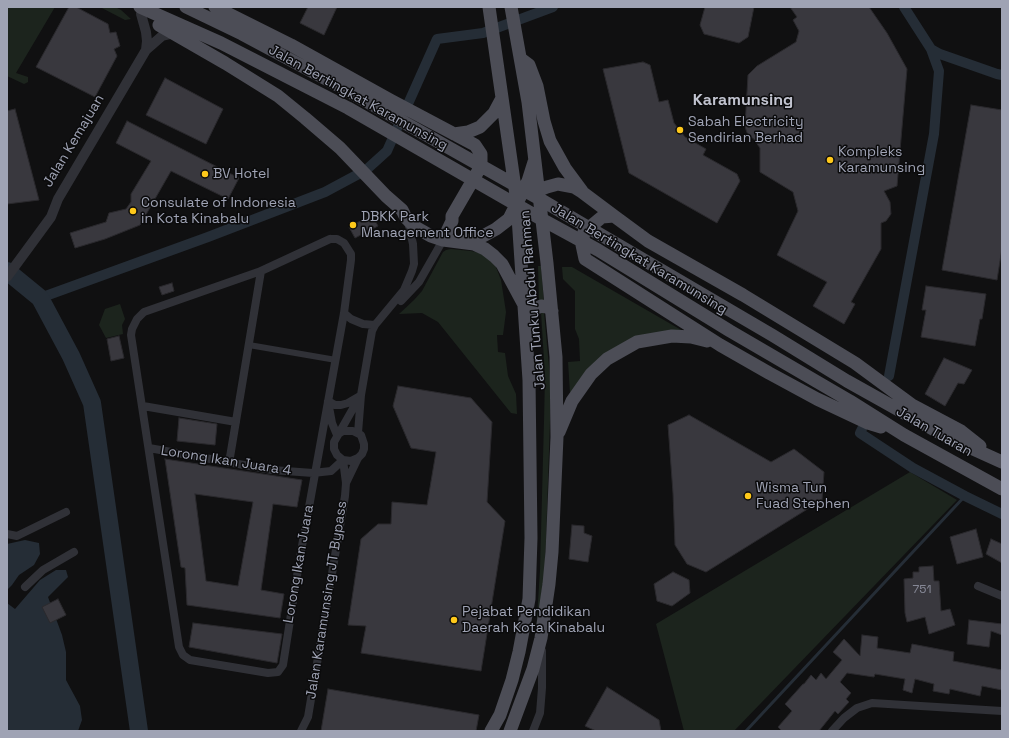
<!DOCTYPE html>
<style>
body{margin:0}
#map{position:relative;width:1009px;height:738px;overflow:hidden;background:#101011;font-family:"Space Grotesk",sans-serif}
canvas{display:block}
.frame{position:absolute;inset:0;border:8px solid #9fa3b4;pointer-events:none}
</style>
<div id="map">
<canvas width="1009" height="738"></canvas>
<div class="frame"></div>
</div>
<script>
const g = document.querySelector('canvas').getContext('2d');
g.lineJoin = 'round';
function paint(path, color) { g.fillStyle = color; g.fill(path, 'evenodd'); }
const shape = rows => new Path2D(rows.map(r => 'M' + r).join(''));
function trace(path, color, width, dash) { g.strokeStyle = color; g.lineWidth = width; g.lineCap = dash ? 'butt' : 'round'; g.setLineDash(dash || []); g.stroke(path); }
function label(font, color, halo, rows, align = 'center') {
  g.font = font + ' "Space Grotesk",sans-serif'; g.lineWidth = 3; g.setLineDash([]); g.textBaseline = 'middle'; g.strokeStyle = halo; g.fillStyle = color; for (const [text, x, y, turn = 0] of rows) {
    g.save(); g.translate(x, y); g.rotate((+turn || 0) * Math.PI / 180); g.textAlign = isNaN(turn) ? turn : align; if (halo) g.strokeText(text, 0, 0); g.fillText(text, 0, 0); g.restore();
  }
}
const green = shape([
 [7,7,55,7,16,73,28,77,28,82,24,84,7,76],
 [100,7,115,7,121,10,131,19,125,20],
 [451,249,471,251,480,253,489,258,496,267,501,280,506,312,503,335,497,335,498,352,505,353,508,376,516,394,517,414,511,413,438,322,422,313,399,314,414,300,422,291,443,252,446,250],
 [538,266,541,266,544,302,539,302],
 [562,267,572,267,683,331,638,339,570,393,568,362,580,361,579,339,575,329,575,291,563,279],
 [120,304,125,319,122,325,123,334,106,338,99,325,105,309],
 [541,312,544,312,547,345,550,377,550,421,545,570,536,632,540,570,544,421,545,376],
 [910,472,957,500,734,731,684,731,656,624]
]);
const water = shape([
 [25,540,39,543,40,554,34,565,19,575,12,585,7,590,7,544],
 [56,570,66,570,68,577,48,597,62,635,66,652,66,680,80,706,82,720,78,731,7,731,7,603,15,609,40,580]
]);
const stream = shape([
 [746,731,965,496]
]);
const canal = shape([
 [931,49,940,54,997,74,1002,75],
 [40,298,208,237,325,192,366,170,387,151,437,39,483,33,553,7],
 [889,376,934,134,939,71,931,49,904,7],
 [862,429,860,433,913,468,965,496,1002,514]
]);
const river = shape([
 [7,271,40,298,71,356,92,403,139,731]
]);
const building = shape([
 [69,7,76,7,108,24,110,33,116,32,120,46,114,49,117,56,95,97,36,67,69,7],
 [308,7,337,7,324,35,300,23,308,7],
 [705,7,754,7,748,37,739,43,704,34,700,25,705,7],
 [790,7,869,7,887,33,907,69,897,186,884,191,890,202,891,214,886,221,881,223,881,249,851,302,855,304,844,324,813,306,827,282,777,255,798,211,793,192,760,172,760,148,753,138,749,138,745,127,748,75,757,66,796,42,799,31,793,20,797,17,790,7],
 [643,62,650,65,659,102,668,100,674,123,685,137,706,149,703,155,737,174,740,181,717,223,629,173,603,69,643,62],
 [165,78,223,109,206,144,146,115,165,78],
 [971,105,1002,110,1002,248,997,280,942,270,971,105],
 [15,109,39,200,7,204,7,111,15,109],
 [127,121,239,178,228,199,171,171,140,225,105,239,75,248,70,233,106,222,109,213,126,209,131,202,131,194,151,161,116,143,127,121],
 [372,215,378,226,355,238,349,227,372,215],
 [172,283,174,291,162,295,159,287,172,283],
 [926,286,986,294,982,319,980,319,975,346,921,337,926,310,922,310,926,286],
 [119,336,124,358,111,361,107,339,119,336],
 [944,358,972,370,964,384,958,383,945,406,925,394,944,358],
 [398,386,471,398,492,422,487,502,505,521,481,671,361,653,366,626,348,625,361,539,378,524,391,524,392,502,427,505,436,452,411,448,393,406,398,386],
 [689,415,771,462,794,449,824,472,822,500,706,572,687,564,675,545,673,493,668,425,689,415],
 [179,418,217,424,215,445,177,441,179,418],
 [165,459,302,480,297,507,273,504,261,590,284,594,280,618,187,605,185,568,181,567,165,459],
 [195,494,253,502,238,586,206,581,195,494],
 [572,525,584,526,584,533,592,536,588,562,569,559,572,525],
 [976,529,983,557,957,564,950,537,976,529],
 [991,539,1002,544,1002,563,986,554,991,539],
 [933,566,934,581,939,581,941,611,950,609,955,625,929,634,925,617,907,622,905,613,904,579,913,578,913,572,919,572,919,567,933,566],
 [673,572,689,580,690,593,672,606,657,601,654,584,673,572],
 [58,599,66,615,50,623,42,607,58,599],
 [969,620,1002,624,1002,635,991,631,989,647,967,644,969,620],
 [193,623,282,634,277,663,189,647,193,623],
 [862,635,878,637,877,648,910,653,912,644,954,652,953,661,1002,670,1002,690,982,686,980,696,950,689,949,694,933,691,934,684,915,679,912,693,903,690,905,679,875,674,874,677,847,673,840,682,851,693,846,699,849,702,838,714,835,711,819,731,782,731,778,727,792,711,785,704,803,684,804,684,811,675,816,680,821,673,826,679,842,660,833,652,844,639,860,656,862,635],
 [607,687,659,720,661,731,596,731,585,726,607,687],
 [328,689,479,715,476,731,321,731,328,689]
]);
const pedestrian = shape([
 [249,345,336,360]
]);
const minor = shape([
 [330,239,337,239,344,243,351,254,351,260,344,313,300,557,283,665,278,672,268,673,190,660,183,655,179,647,131,335,132,329,137,319,144,312,261,271,330,239],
 [401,301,419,282,443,240],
 [344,313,351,319,363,324,375,325],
 [328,401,335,405,341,405,348,403,360,396],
 [143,406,236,422],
 [329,407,332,423,337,435],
 [358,433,361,395,372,331,375,325,404,290,412,271,414,264,413,244,408,222],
 [337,435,343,431,353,431,361,435,364,444,364,449,362,454,358,458,346,483],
 [149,448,272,470,313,473,331,471,343,460],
 [358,458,351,461,343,460,337,455,334,449,334,442,359,398],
 [229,463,261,271],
 [7,534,17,536,66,512],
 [978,586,1002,596],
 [25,587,43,570,74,552],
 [301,731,308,717,345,496,346,483,343,460],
 [533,731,540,713,542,688,542,651],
 [832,731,844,718,857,708,872,703,1002,711]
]);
const tertiary = shape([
 [146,50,162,36,175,33],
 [7,277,51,217,58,199,146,50,147,41,146,32,141,14]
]);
const primary = shape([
 [140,7,221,43,348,108,543,220,598,250,730,331,850,401,904,435,1002,489],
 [186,7,242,34,343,88,538,198,772,335,847,381,949,438,1002,462],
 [215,7,291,45,390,100,475,145,481,154,481,166,452,216,452,221,443,240],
 [489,7,517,202,529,380,531,538,529,599,519,652,512,680,500,715,491,731],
 [159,25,225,63,278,96,305,118,340,148,386,196,402,210,406,218,415,227,431,236,443,240,474,244,485,249,494,256,502,264,523,303],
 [521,59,529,65,537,86,544,121,550,141,565,168,582,191],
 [454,134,468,132,480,127,494,113,502,98],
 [532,193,547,187,558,184,574,187,582,192,614,216,648,241,743,295,855,363,912,405,961,431,980,446],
 [614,216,602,217,584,232,582,245,585,259,720,345,769,373,817,399,868,423,881,427],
 [463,242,483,236,496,229,509,219,528,181,534,162],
 [525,314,541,306,547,307,552,311],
 [559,432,572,401,591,374,607,359,637,342,672,336,691,337,707,341],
 [510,731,533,669,541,638,549,584,552,552,557,437,556,357,547,263,528,102,511,7]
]);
const markers = [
 [680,130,4,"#ffc91a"],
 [830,160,4,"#ffc91a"],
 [205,174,4,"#ffc91a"],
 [133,211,4,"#ffc91a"],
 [353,225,4,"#ffc91a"],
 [748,496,4,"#ffc91a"],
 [454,620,4,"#ffc91a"]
];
const numberNames = [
 ["751",922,590]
];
const streetNames = [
 ["Jalan Bertingkat Karamunsing",358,98,29],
 ["Jalan Kemajuan",74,141,-59],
 ["Jalan Bertingkat Karamunsing",639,259,31],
 ["Jalan Tunku Abdul Rahman",533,300,-95],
 ["Jalan Tuaran",934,432,30],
 ["Lorong Ikan Juara 4",226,461,9],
 ["Lorong Ikan Juara",299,564,-80],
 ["Jalan Karamunsing JT Bypass",327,600,-81]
];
const poiNames = [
 ["Sabah Electricity",688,122],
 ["Sendirian Berhad",688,138],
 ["Kompleks",838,152],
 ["Karamunsing",838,168],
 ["BV Hotel",213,174],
 ["Consulate of Indonesia",141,203],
 ["in Kota Kinabalu",141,219],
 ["DBKK Park",361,217],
 ["Management Office",361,233],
 ["Wisma Tun",756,488],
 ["Fuad Stephen",756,504],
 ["Pejabat Pendidikan",462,612],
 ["Daerah Kota Kinabalu",462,628]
];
const quarterNames = [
 ["Karamunsing",743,101]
];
paint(green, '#1c241d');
paint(water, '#252d36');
trace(stream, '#252d36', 3);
trace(canal, '#252d36', 10);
trace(river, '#252d36', 18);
paint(building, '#39383e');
trace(building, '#2a292d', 1);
trace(pedestrian, '#303137', 6);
trace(minor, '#303137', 8);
trace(tertiary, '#303137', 10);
trace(primary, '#4c4d56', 13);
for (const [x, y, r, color] of markers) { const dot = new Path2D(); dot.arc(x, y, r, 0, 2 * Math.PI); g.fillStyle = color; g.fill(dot); trace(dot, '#0b0b0c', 1.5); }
label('12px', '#868896', null, numberNames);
label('14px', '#9fa3b4', '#0b0b0c', streetNames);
label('14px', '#9fa3b4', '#0b0b0c', poiNames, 'left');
label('bold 16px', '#c1c3cf', '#0b0b0c', quarterNames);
</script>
